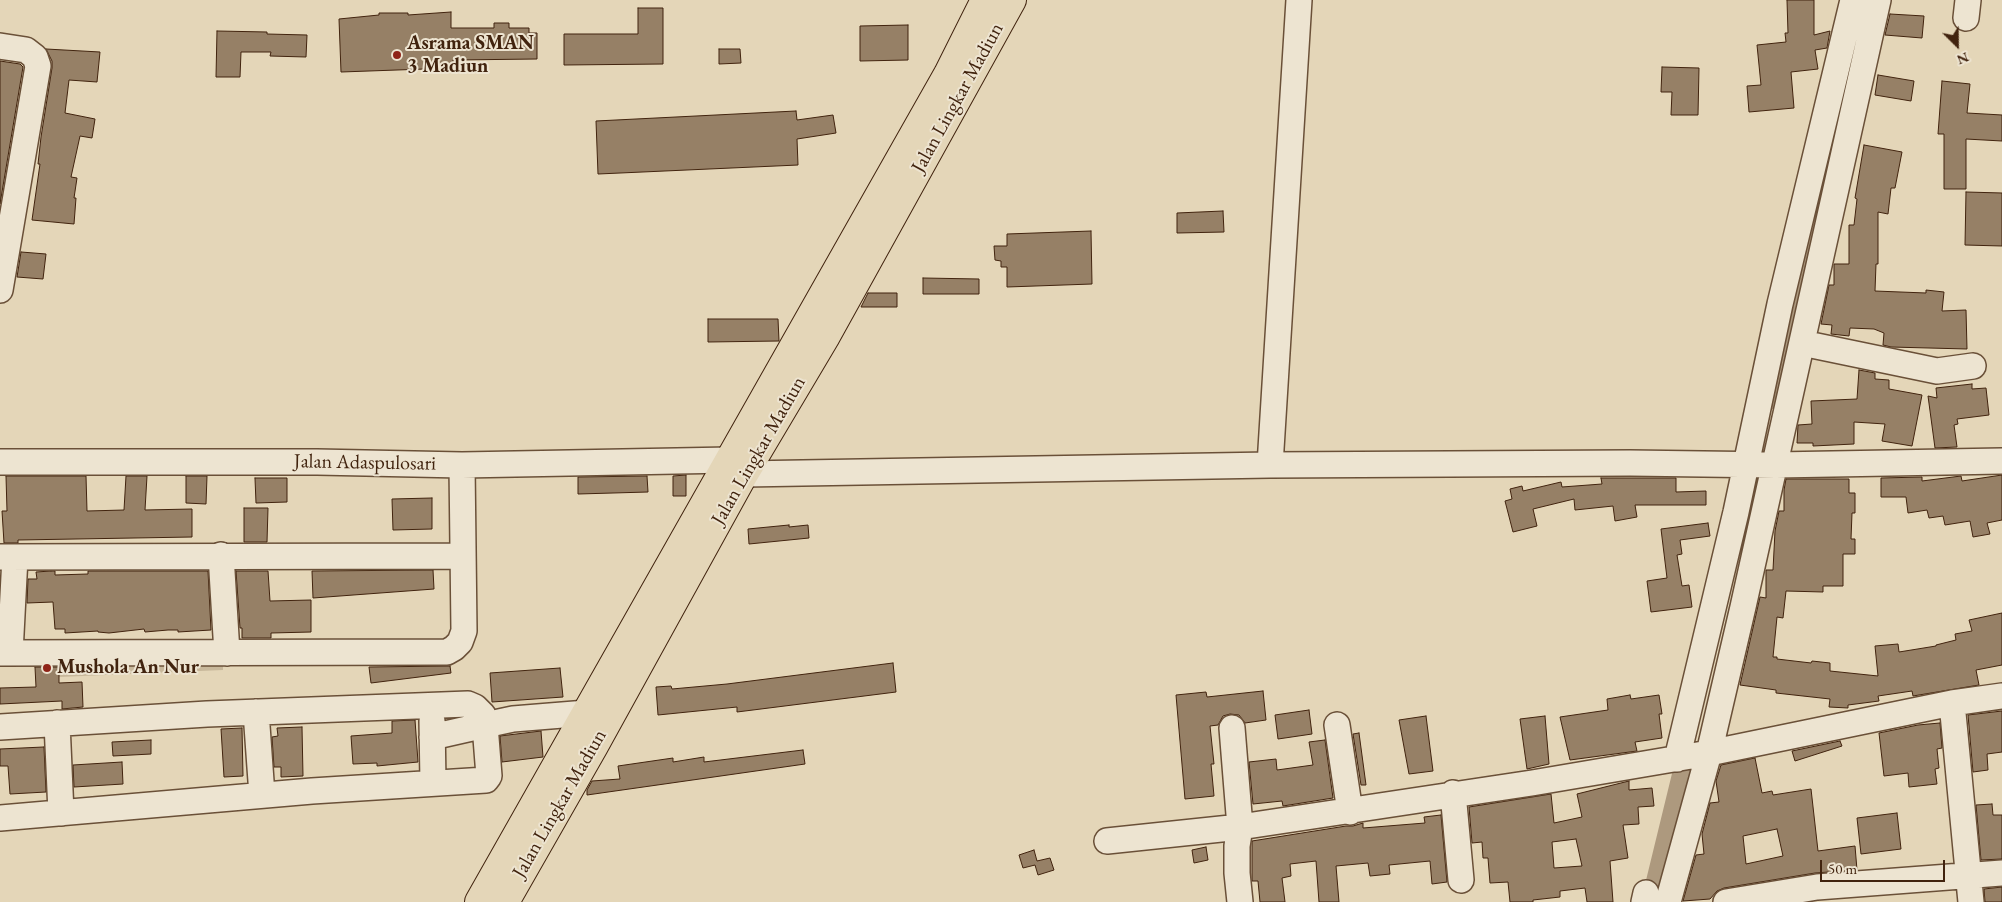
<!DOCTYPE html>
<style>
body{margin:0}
#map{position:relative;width:2002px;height:902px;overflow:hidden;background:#e4d6b8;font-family:"EB Garamond",serif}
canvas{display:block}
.north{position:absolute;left:1932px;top:20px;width:50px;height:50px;-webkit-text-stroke:4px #ede4d1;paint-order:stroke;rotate:157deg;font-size:14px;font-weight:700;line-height:20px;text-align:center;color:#41230e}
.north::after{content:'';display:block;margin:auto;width:18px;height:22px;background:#41230e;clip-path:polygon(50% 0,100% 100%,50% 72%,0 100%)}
.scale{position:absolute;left:1820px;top:860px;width:125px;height:22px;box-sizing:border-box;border:2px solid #41230e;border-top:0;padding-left:6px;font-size:15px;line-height:18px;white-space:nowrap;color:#41230e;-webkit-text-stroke:4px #ede4d1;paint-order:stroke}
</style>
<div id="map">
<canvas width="2002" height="902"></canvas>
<div class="north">N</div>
<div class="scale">50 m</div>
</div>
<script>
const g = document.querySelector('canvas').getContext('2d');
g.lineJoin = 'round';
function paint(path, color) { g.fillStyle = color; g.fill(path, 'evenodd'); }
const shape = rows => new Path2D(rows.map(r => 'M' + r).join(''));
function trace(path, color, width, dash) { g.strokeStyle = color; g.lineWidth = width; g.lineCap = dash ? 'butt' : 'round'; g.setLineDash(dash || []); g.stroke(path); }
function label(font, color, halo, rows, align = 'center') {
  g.font = font + ' "EB Garamond",serif'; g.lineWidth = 4; g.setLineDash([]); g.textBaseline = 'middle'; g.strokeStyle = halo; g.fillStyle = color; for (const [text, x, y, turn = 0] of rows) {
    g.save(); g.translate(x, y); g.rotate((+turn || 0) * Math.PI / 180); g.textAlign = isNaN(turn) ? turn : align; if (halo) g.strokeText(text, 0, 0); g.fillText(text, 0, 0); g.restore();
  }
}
const green = shape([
 [223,656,223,670,59,677,58,658]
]);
const canal = shape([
 [1772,400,1832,151],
 [1650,902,1688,746]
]);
const building = shape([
 [1787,0,1814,0,1814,35,1830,31,1827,48,1815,50,1818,69,1791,72,1794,108,1749,112,1747,86,1761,85,1757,45,1786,42,1785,33,1788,33,1787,0],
 [638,8,663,8,663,64,564,65,564,34,638,34,638,8],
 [451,12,451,28,494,28,494,23,509,23,509,28,529,28,529,33,537,33,537,59,453,60,453,68,341,72,339,19,379,15,379,13,408,13,408,15,451,12],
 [1890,14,1924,16,1922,38,1885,35,1890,14],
 [908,25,908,60,860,61,860,26,908,25],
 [217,31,267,32,267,34,307,35,306,57,270,56,271,52,241,52,240,77,216,77,217,31],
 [46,49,100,52,97,82,69,80,65,113,95,119,92,138,80,136,71,177,77,178,74,198,76,198,74,224,32,220,40,164,38,164,41,137,52,68,52,61,46,49],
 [719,49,740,49,741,63,719,64,719,49],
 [0,61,20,64,23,67,0,204,0,61],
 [1662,67,1699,68,1698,115,1671,115,1672,92,1661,92,1662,67],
 [1878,75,1914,81,1911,101,1875,95,1878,75],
 [1942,81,1970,84,1967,113,2002,115,2002,141,1966,139,1966,189,1944,189,1944,134,1938,134,1942,81],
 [796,111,797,120,833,115,836,133,797,139,798,165,598,174,596,121,796,111],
 [1864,145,1902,152,1895,188,1891,188,1888,214,1878,212,1878,264,1876,264,1875,291,1926,293,1926,290,1944,292,1942,311,1966,310,1967,349,1891,347,1883,345,1884,333,1874,329,1850,328,1849,336,1831,334,1832,325,1821,324,1829,285,1834,285,1834,264,1849,264,1849,225,1854,225,1857,199,1855,198,1864,145],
 [1966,192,2002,193,2002,246,1965,245,1966,192],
 [1223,211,1224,232,1177,233,1177,213,1223,211],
 [1091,231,1092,284,1007,287,1007,267,1001,267,1001,261,995,260,994,246,1007,246,1007,234,1091,231],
 [21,252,46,254,43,279,17,277,21,252],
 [923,278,979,279,979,294,923,294,923,278],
 [868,293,897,293,897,307,861,307,868,293],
 [708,319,778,319,779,341,708,342,708,319],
 [1859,370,1875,373,1875,379,1889,380,1889,389,1922,395,1912,446,1882,441,1885,424,1854,422,1854,444,1813,446,1813,443,1797,443,1798,425,1812,424,1811,401,1857,399,1859,370],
 [1972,384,1972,389,1986,388,1989,415,1957,419,1958,424,1954,425,1957,447,1935,448,1928,396,1937,398,1936,388,1972,384],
 [686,475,686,496,673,496,673,476,686,475],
 [2002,475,2002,520,1987,523,1990,534,1973,537,1970,521,1945,525,1943,516,1929,518,1927,510,1908,513,1906,497,1881,497,1881,478,1922,477,1922,481,1961,476,1962,481,2002,475],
 [6,476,86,476,87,511,124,510,126,476,147,476,145,510,192,509,192,537,18,540,18,543,4,543,2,511,7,511,6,476],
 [186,476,207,476,206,504,186,503,186,476],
 [647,476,648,492,578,494,578,477,647,476],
 [255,478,287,478,287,502,256,503,255,478],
 [1601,478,1676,478,1676,492,1706,491,1706,505,1635,505,1637,517,1615,521,1613,506,1575,510,1574,499,1533,509,1537,526,1513,532,1505,501,1512,499,1510,489,1522,486,1523,491,1561,482,1562,487,1602,484,1601,478],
 [1786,479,1849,479,1849,493,1855,493,1855,513,1852,513,1851,539,1855,539,1855,554,1843,554,1843,586,1823,586,1823,592,1786,591,1783,618,1777,617,1773,657,1777,657,1777,659,1811,663,1812,661,1830,663,1830,671,1878,676,1875,646,1898,644,1899,652,1936,646,1936,645,1956,640,1955,634,1972,631,1969,620,2002,613,2002,665,1976,670,1979,685,1913,696,1912,691,1878,696,1879,701,1848,705,1848,708,1829,707,1830,699,1776,693,1776,690,1740,685,1760,597,1766,598,1766,570,1773,570,1775,531,1779,511,1784,511,1784,490,1786,479],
 [432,498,432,529,393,530,392,499,432,498],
 [244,508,268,508,267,542,244,542,244,508],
 [1708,523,1710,536,1680,540,1682,554,1677,555,1682,586,1689,585,1692,607,1651,612,1647,581,1667,578,1661,529,1708,523],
 [789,525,789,527,808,525,809,538,749,544,748,529,789,525],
 [433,570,434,589,313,598,312,571,433,570],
 [51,571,55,571,55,575,88,574,88,571,208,571,211,630,178,632,178,630,168,630,145,632,144,629,109,633,98,632,98,631,65,633,65,629,55,629,53,602,27,603,28,579,37,579,36,572,51,571],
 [236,571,268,571,270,601,311,600,311,632,271,633,271,638,242,638,242,628,240,628,236,571],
 [893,663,896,692,737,712,737,707,658,715,656,687,671,686,672,689,727,684,893,663],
 [450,666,451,673,371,683,369,667,450,666],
 [35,667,59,667,59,683,82,682,83,707,62,709,62,701,0,704,0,688,36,687,35,667],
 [560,668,563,697,492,702,490,673,560,668],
 [1263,691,1266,720,1245,723,1239,715,1230,714,1223,716,1218,725,1210,726,1214,764,1211,764,1214,796,1185,799,1176,695,1206,692,1207,697,1263,691],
 [1630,695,1631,699,1659,695,1662,714,1659,714,1662,738,1635,742,1637,751,1570,760,1560,717,1608,710,1607,699,1630,695],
 [1309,710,1312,734,1278,739,1275,715,1309,710],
 [2002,711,2002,752,1987,754,1988,770,1973,772,1968,715,2002,711],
 [1426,716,1433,771,1409,774,1399,720,1426,716],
 [1545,716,1549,764,1527,769,1520,719,1545,716],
 [415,720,418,762,377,766,377,763,353,764,351,736,392,733,392,721,415,720],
 [1940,723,1942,748,1937,749,1939,768,1935,769,1937,784,1909,787,1908,773,1884,776,1879,733,1918,725,1940,723],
 [302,727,303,776,281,777,281,767,274,767,272,737,278,736,277,728,302,727],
 [242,728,243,776,224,777,221,729,242,728],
 [541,731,543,757,502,762,500,736,541,731],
 [1359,733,1366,785,1361,785,1353,734,1359,733],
 [151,740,151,754,113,756,112,742,151,740],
 [1325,740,1333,798,1283,806,1282,801,1253,804,1249,762,1276,759,1277,770,1313,765,1309,742,1325,740],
 [1840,741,1842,746,1795,761,1792,751,1840,741],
 [44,747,46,792,10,794,8,766,0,766,0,749,44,747],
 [803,750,805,764,587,795,587,790,592,781,620,779,618,766,673,758,673,762,704,757,704,762,803,750],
 [1755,758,1762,793,1772,791,1773,795,1811,789,1818,851,1855,846,1857,870,1815,873,1724,888,1717,891,1710,899,1683,901,1696,855,1704,854,1702,834,1710,803,1719,802,1716,781,1721,765,1755,758],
 [1777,829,1783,856,1746,864,1743,836,1777,829],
 [122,762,123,784,74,787,73,765,122,762],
 [1629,781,1629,790,1652,788,1654,806,1638,807,1639,824,1623,825,1628,858,1610,861,1613,902,1587,902,1585,888,1560,891,1560,897,1533,900,1533,902,1510,902,1508,882,1490,883,1488,858,1483,858,1482,842,1472,843,1469,807,1551,794,1554,823,1582,817,1577,794,1629,781],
 [1576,839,1582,866,1554,868,1552,842,1576,839],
 [1992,804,1993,815,2002,815,2002,859,1981,860,1976,805,1992,804],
 [1897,813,1901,849,1861,854,1857,818,1897,813],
 [1441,815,1447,882,1432,884,1430,861,1389,865,1390,874,1370,876,1368,863,1336,866,1339,902,1319,902,1316,861,1290,864,1291,876,1282,878,1285,902,1260,902,1258,881,1252,881,1252,841,1346,826,1353,826,1363,823,1363,828,1425,823,1424,817,1441,815],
 [1206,847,1208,860,1194,863,1192,850,1206,847],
 [1034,850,1037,861,1050,858,1054,870,1038,875,1035,865,1023,868,1019,855,1034,850],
 [2002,887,2002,902,1985,902,1984,889,2002,887]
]);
const minor = shape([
 [1966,18,1968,0],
 [0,46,26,50,35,57,38,66,0,290],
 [1802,343,1937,371,1973,366],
 [0,462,317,462,462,465,730,460],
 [1270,465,1299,0],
 [744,474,1270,465,1630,463,1776,465,2002,461],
 [221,555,227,653],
 [0,557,462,556],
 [0,653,447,652,454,648,460,642,464,631,462,465],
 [10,653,15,557],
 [1952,703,1971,902],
 [256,712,262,795],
 [432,721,433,783],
 [57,723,61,813],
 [1337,725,1350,812],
 [0,727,207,714,468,704,475,707,483,715,485,725,432,737],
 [1232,728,1240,827,1237,846,1237,873,1240,902],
 [1677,759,1736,512,1780,304,1853,0],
 [1453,793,1461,880],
 [0,818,312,791,486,780,489,776,485,725,513,719,587,713],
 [1107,841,1240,827,1532,783,1709,753,1952,703,2002,696],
 [1644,902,1646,893],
 [1668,902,1709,753,1743,607,1878,0],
 [1726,902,1817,887,2002,873]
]);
const major = shape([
 [479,902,948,74,985,0],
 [505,902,594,746,744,474,826,336,1012,0]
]);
const markers = [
 [397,55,5,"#8f2418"],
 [47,668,5,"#8f2418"]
];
const poiNames = [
 ["Asrama SMAN",407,44],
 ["3 Madiun",407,67],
 ["Mushola An Nur",57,668]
];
const streetNames = [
 ["Jalan Lingkar Madiun",958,98,-61],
 ["Jalan Lingkar Madiun",759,451,-60],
 ["Jalan Adaspulosari",365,463,1],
 ["Jalan Lingkar Madiun",560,804,-60]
];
paint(green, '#c8b89b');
trace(canal, '#ad997e', 18);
paint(building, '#968066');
trace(building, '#41230e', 1);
trace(minor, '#6a5038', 28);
trace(major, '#41230e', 30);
trace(minor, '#ede4d1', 25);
trace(major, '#e4d6b8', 28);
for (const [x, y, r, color] of markers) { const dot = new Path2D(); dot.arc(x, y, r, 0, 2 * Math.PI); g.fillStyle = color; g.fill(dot); trace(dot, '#ede4d1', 2); }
label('bold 20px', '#41230e', '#ede4d1', poiNames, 'left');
label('20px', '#41230e', '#ede4d1', streetNames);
</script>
